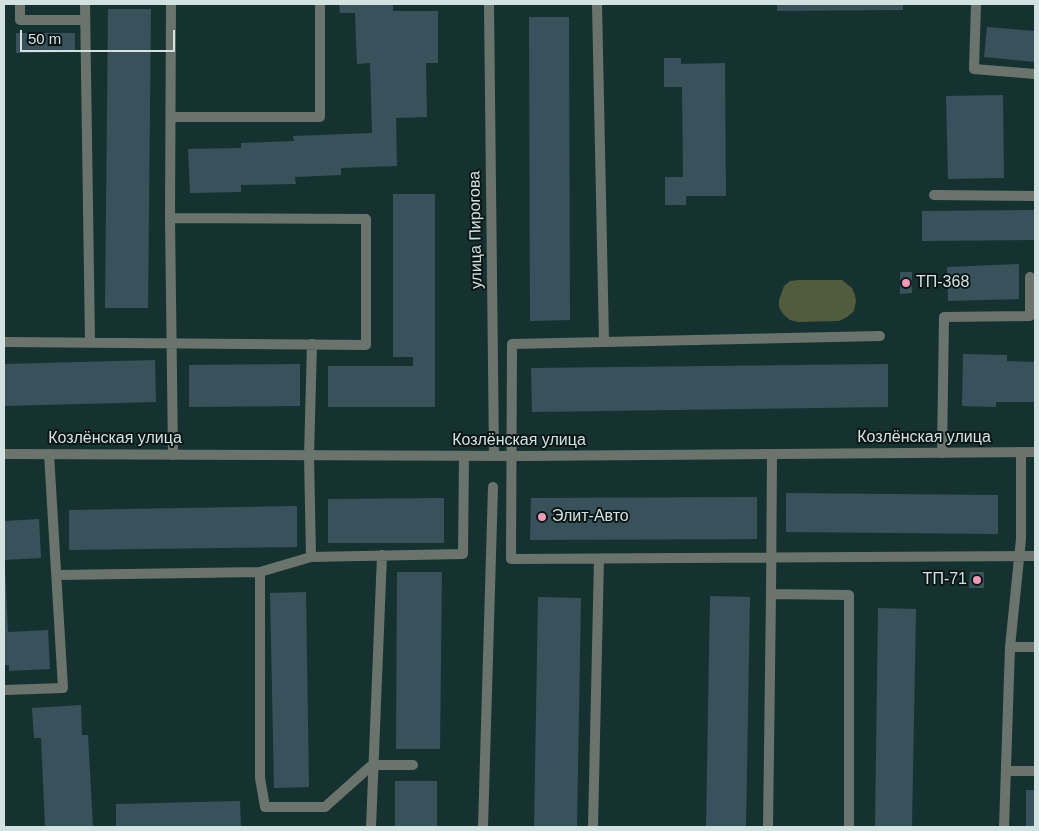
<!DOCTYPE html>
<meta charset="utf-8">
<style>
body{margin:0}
#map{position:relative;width:1039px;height:831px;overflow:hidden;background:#163230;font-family:Arial,sans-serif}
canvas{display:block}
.frame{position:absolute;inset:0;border:5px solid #d2e2e1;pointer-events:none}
.scale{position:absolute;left:20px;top:30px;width:155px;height:22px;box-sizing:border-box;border:2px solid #d2e2e1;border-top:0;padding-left:6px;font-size:15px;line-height:18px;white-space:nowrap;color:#d2e2e1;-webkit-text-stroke:4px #0b1716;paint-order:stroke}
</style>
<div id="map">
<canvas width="1039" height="831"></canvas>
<div class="frame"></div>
<div class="scale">50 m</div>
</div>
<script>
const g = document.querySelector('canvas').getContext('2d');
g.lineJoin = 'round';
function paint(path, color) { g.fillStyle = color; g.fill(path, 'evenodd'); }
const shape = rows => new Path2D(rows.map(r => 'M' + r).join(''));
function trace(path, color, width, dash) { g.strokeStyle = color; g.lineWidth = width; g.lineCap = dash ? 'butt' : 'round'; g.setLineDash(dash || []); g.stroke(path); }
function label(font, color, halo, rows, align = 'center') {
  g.font = font + ' Arial,sans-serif'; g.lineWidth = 4; g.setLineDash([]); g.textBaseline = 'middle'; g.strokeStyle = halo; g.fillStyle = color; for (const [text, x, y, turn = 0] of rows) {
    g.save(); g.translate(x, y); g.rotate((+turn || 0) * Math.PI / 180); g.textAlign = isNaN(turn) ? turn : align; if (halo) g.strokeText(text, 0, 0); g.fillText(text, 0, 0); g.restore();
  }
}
const green = shape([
 [798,280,842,280,852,288,855,295,856,301,854,311,847,317,839,321,798,322,790,320,783,314,779,307,779,300,784,286,790,281]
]);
const building = shape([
 [339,4,393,4,393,11,438,11,438,63,426,63,427,117,396,118,397,166,341,168,341,175,295,177,296,184,241,185,241,192,190,193,188,149,241,148,241,143,294,141,293,136,372,133,370,63,357,64,355,13,340,13],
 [777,4,903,4,903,10,777,11],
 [108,9,151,9,148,308,105,308],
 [529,17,569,17,570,320,530,321],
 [987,27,1035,31,1035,62,984,57],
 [16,33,75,33,75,52,16,53],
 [664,58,681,58,681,64,725,63,726,196,686,196,686,205,665,205,665,177,683,177,682,87,664,87],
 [1003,95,1004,178,948,179,946,96],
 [393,194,435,194,435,407,328,407,328,366,413,366,413,357,393,357],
 [1035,210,1035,240,922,241,922,211],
 [1019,264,1019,299,948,301,947,267],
 [900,272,912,272,912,293,900,294],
 [963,354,1007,355,1007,361,1035,362,1035,402,996,402,996,407,962,406],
 [155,360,156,402,4,406,4,364],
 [300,364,300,406,189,407,189,365],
 [888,364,888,407,532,412,531,368],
 [786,493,998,495,998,534,786,532],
 [757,497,757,539,530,540,531,498],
 [444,498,444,543,328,543,328,499],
 [297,506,297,547,69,550,69,510],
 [39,519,41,558,4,560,4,521],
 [4,568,5,568,8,632,48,630,50,669,9,671,9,665,4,665],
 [397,572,442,572,440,749,396,749],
 [970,572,984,572,984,588,969,588],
 [306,592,309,787,274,788,270,593],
 [710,596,750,597,746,827,706,827],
 [538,597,581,598,577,827,534,827],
 [878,608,916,609,912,827,875,827],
 [81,705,82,735,88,735,93,827,45,827,41,738,34,738,32,708],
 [395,781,437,781,437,827,395,827],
 [1026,790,1035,790,1035,827,1026,827],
 [240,801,241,827,116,827,116,804]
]);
const service = shape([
 [20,4,20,20,85,20],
 [85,4,90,342],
 [171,4,170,218,173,455],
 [597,4,604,342,512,344,511,559,1035,556],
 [976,4,974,69,1035,74],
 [171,117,320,117,320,4],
 [934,195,1035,196],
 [4,342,366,345,366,219,170,218],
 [604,342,880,336],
 [942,453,944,317,1030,316,1030,277],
 [772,454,771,594,849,595,849,827],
 [311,557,463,554,464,456],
 [260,572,260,778,265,807,325,807,372,765,413,765],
 [57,575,260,572,311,557,309,456,312,344],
 [1010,647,1035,647],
 [4,690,63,688,49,454],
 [1006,771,1035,771],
 [371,827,382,555],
 [593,827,599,559],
 [768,827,771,594],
 [1004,827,1010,647,1021,539,1021,452]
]);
const pedestrian = shape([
 [489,4,494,456],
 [483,827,493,487]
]);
const minor = shape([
 [4,454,520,456,1035,452]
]);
const markers = [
 [906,283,5,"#f09ab6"],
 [542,517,5,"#f09ab6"],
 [977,580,5,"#f09ab6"]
];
const streetNames = [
 ["улица Пирогова",476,230,-91],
 ["Козлёнская улица",924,438],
 ["Козлёнская улица",115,439],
 ["Козлёнская улица",519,441]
];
const poiNames = [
 ["ТП-368",916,283],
 ["Элит-Авто",552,517],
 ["ТП-71",967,580,"right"]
];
paint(green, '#515b3d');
paint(building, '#39515b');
trace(service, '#6a746d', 10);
trace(pedestrian, '#6a746d', 10);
trace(minor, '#6a746d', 10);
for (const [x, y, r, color] of markers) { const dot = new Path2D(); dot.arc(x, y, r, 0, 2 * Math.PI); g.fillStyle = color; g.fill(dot); trace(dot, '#0b1716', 2); }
label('16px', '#d2e2e1', '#0b1716', streetNames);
label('16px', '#d2e2e1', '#0b1716', poiNames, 'left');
</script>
